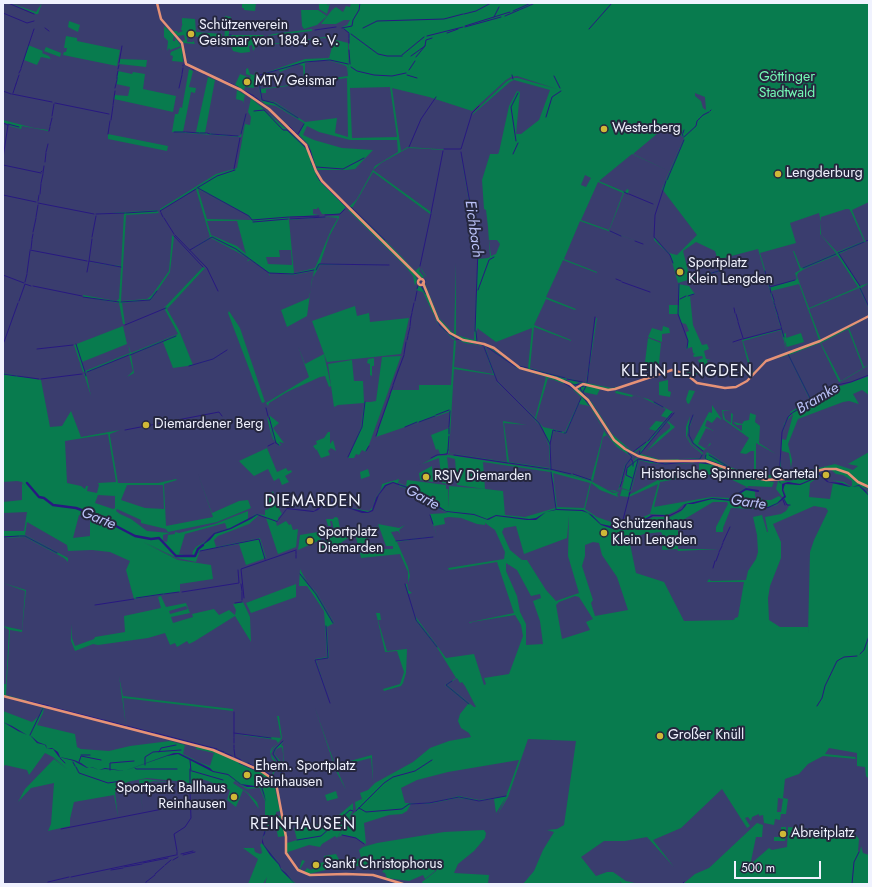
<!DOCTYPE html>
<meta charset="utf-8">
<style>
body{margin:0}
#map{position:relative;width:872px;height:887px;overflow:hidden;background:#3a3d6e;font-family:Jost,sans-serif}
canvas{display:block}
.frame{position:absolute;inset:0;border:4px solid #f0f2fe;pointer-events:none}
.scale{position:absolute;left:734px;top:861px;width:87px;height:18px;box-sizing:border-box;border:2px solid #f0f2fe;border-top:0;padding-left:5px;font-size:12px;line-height:14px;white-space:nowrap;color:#f0f2fe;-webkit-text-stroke:3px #25273e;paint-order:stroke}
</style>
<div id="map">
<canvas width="872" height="887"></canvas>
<div class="frame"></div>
<div class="scale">500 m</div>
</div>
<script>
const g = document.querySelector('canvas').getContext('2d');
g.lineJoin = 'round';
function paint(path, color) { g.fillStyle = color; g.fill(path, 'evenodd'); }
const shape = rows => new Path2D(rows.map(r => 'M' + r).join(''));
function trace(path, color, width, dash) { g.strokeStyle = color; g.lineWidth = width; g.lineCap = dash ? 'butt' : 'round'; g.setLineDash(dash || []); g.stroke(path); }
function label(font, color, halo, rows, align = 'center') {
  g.font = font + ' Jost,sans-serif'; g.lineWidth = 4; g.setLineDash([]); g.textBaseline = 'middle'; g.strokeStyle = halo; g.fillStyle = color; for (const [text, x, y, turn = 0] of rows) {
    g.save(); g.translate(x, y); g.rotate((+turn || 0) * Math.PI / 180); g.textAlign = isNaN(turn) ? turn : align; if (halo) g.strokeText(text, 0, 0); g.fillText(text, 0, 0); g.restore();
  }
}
const green = shape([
 [10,3,36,12,42,3,38,14,36,14],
 [256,3,255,11,244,10,244,8,242,8,242,3],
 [319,3,328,3,327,6,330,3,327,14,319,9],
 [351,3,869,3,869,202,852,210,865,241,869,240,839,254,860,286,869,283,861,288,869,309,859,288,809,309,821,340,788,353,819,340,799,284,771,291,783,334,786,333,786,338,801,333,804,342,787,347,784,338,787,353,765,362,748,379,751,375,742,340,781,329,758,249,720,259,722,271,697,277,692,282,691,279,678,283,670,255,654,240,654,232,654,236,657,241,669,253,677,255,697,235,662,189,684,138,671,127,658,133,633,154,669,171,632,154,599,181,625,192,627,189,629,190,628,193,624,193,609,231,645,244,580,221,564,259,597,272,597,273,563,260,546,297,576,309,575,310,546,299,534,325,571,340,571,341,534,327,530,368,566,378,567,380,571,381,567,378,586,383,596,318,597,318,587,383,612,388,626,385,614,389,609,389,573,381,579,383,575,386,558,378,521,367,497,350,475,342,475,340,474,342,469,341,454,336,437,318,424,285,426,277,422,271,421,268,426,276,425,284,439,318,454,334,456,263,456,335,474,340,478,250,460,152,478,245,478,259,488,258,490,257,488,227,486,210,484,209,482,180,490,154,498,154,499,152,509,106,517,91,520,92,516,134,521,134,539,120,550,90,514,80,510,82,472,115,473,113,507,81,513,78,518,78,557,89,517,76,511,77,506,80,472,111,429,97,392,88,401,151,408,147,452,150,408,148,381,163,373,170,431,212,430,214,373,172,359,197,352,208,401,256,415,271,420,267,419,271,424,277,422,278,349,207,357,199,375,166,398,152,397,140,350,140,319,132,307,126,303,135,314,140,342,148,373,150,355,169,346,170,318,170,316,169,309,145,299,135,304,123,276,106,265,104,261,100,258,79,261,89,304,83,303,66,298,64,280,72,279,70,259,75,305,59,329,58,334,40,324,38,260,46,262,45,325,37,348,43,349,73,349,33,342,27,347,25,350,20,344,20,336,24,321,24,332,10,336,7,343,12,346,6,350,7],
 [317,61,331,61,344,65,347,67,348,76,305,82,305,63],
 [347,78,348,137,335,133,337,118,305,122,275,102,262,100,261,93,266,93,266,89],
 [390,87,397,137,352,138,350,88],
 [695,93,705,97,706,110,703,108,701,101,695,96],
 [585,175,591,178,586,187,581,185],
 [598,182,623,193,609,230,581,220],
 [846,209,849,209,851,212,864,241,837,252,821,235,821,217],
 [819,213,821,222,820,234,836,253,801,268,794,251,793,251,800,270,795,273,797,279,770,287,760,253,796,243,790,223],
 [489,240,497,240,500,244,496,254,491,256],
 [696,242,715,251,721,270,690,278,683,251],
 [837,255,858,287,809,308,797,276,798,273,806,268],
 [477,328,496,342,532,328,528,368,518,365,494,347,477,341],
 [781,330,787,353,763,362,753,373,743,341],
 [301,10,318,10,327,16,317,25,304,29,302,26],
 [225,16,231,17,231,28,224,26],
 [182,18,195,19,196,32,222,34,222,41,187,35,186,37,190,37,187,37,187,42,193,42,193,40,195,44,184,43,182,41,185,40,184,35,178,36,173,31,177,31,178,33,183,31,181,30,182,25,183,25,182,24],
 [69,21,80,25,78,32,68,27],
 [164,26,174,35,173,41,175,41,175,37,181,46,170,50,169,48,167,51,168,41,164,37],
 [225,29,229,29,229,35,264,35,258,42,254,50,253,51,252,45,249,46,250,52,241,53,233,51,230,43,224,41],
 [312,29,312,31,267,36,273,34],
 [66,36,77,38,77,41,120,50,117,66,63,55,64,52,66,52,67,48,64,48],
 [28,45,43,51,42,53,49,56,51,59,41,57,37,65,24,60],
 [46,47,61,53,60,57,44,51],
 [182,47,183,62,172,61,173,56,170,55,171,52],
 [120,59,147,60,146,67,119,64],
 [248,68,250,74,254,75,256,71,258,84,254,86,254,88,245,87,244,90,235,85,240,74,250,78,251,76,246,74,246,69],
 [189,69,193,71,189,87,196,88,195,93,191,92,183,132,196,132,208,77,215,80,205,133,240,136,247,112,241,137,172,132,175,114,178,114,180,107,182,108],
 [118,71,132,74,133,72,145,74,143,89,176,96,173,112,114,99,115,95,128,96,130,87,116,84],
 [237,90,245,95,243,104,243,101,236,99],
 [251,98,302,143,309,154,317,177,346,207,339,214,322,214,318,207,317,209,313,209,313,214,319,215,289,217,289,220,290,219,339,216,339,218,329,237,320,264,389,264,320,265,312,279,307,316,287,327,281,310,309,298,314,271,293,275,270,273,270,276,268,272,250,260,246,262,249,259,241,254,211,238,191,250,210,237,196,189,160,211,160,209,216,174,237,168,245,124,250,125,251,117,248,112],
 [198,189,247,215,251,220,207,219],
 [328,217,338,218,331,230,315,268,294,273,289,220],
 [207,221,237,221,246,254,237,246,211,235],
 [279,250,291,250,292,265,268,264,266,257,280,257],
 [3,120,34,128,48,130,48,131,22,126,21,129,10,126,10,125,3,122],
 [108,134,168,146,167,151,108,139],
 [157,210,159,213,126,215,121,301,147,299,152,295,169,271,172,235,174,237,170,272,151,300,122,303,125,324,123,324,119,303,83,297,83,295,116,301,119,299,121,267,89,262,121,266,124,213,96,214],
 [348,210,351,210,415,274,417,280,415,286,413,276,405,266],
 [203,267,205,268,167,309,179,330,193,365,215,358,227,350,213,359,194,365,173,368,163,342,131,355,134,373,127,377,133,371,129,355,86,373,91,396,84,374,86,372,83,372,74,345,123,326,127,344,82,362,85,371,130,353,128,344,131,353,178,334,164,308],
 [678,284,689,286,695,294,690,296,693,325,702,345,707,344,709,349,704,351,706,359,711,359,707,360,711,377,707,375,694,374,692,377,686,372,694,373,695,370,699,372,701,367,698,360,703,358,702,356,694,357,693,355,695,354,693,353,692,347,686,349,688,341,686,332,689,331,686,324,682,323,682,325,678,314,669,314,669,305,679,305],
 [419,285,425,290,440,325,455,338,454,340,456,341,454,367,493,374,484,347,485,347,497,381,535,418,546,377,517,368,486,346,465,343,456,339,489,347,514,365,563,382,584,397,593,410,606,434,633,457,626,465,620,488,618,491,614,492,609,490,618,491,625,465,632,457,617,447,607,435,603,437,593,481,557,471,448,453,436,456,415,467,440,454,438,449,436,450,431,435,449,428,449,412,376,437,392,390,419,390,419,385,451,385,454,340,438,324,423,292,416,290,418,286,421,287],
 [454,369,494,375,498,383,519,402,543,429,549,446,550,468,509,462,504,423,527,425,503,421,507,462,449,453],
 [548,378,568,385,581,397,565,432,543,427,536,419],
 [579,404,590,406,604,431,591,479,551,469,551,467,550,443,554,431,566,434],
 [355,306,357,316,369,313,370,322,409,318,401,354,327,362,312,321],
 [229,311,240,328,265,402,262,403,228,313],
 [869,317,849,328,864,367,869,365,842,381,839,382,820,343,789,355,811,399,810,400,788,355,771,360,819,342,823,348,820,342],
 [848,329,863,368,841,381,821,343],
 [663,326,669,328,670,333,662,334,662,342,648,337,652,328,662,331],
 [648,338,661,343,659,364,644,370],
 [298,346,305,364,324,354,331,386,329,387,325,376,320,377,287,392,269,403,268,406,266,403,309,377],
 [401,356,369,445,366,452,362,450,359,455,356,454,354,458,348,458,361,427,364,403,338,405,334,407,328,364,352,360,354,381,363,381,364,402,370,402,376,401,382,357],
 [374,358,374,366,372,366,372,376,370,375,370,364,367,363,368,359],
 [3,373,41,380,50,427,62,426,71,411,81,437,120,430,110,434,110,436,118,483,158,483,176,479,177,480,164,484,166,526,213,517,198,474,212,513,239,501,248,500,251,508,217,522,168,532,166,529,141,523,141,520,117,509,116,511,120,514,131,519,147,531,170,533,163,535,163,541,167,542,168,535,175,534,175,532,179,533,215,524,248,511,248,519,256,514,265,515,265,510,269,509,267,497,273,491,277,505,282,514,278,518,279,521,276,522,277,526,286,521,289,525,291,524,293,530,298,529,296,547,278,554,266,518,259,515,249,524,218,536,214,540,216,547,260,538,266,558,246,565,239,544,200,551,200,550,196,562,177,558,143,542,178,560,211,565,213,579,180,584,180,592,134,599,126,570,130,561,110,552,92,550,68,551,67,545,27,522,25,535,68,558,68,562,64,558,25,537,3,538,13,536,3,536,3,531,24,531,27,512,3,513,3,502,22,500,22,483,25,486,22,482,17,481,3,482],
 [108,434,116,482,98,483,99,485,97,493,87,491,88,486,86,486,85,489,81,486,67,483,65,441],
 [127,485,163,485,164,509,145,508,121,500],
 [98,495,115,496,115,508,113,509,95,503],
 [79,515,90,519,90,536,73,538],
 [225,523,227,529,214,533,211,538,196,547,193,551,192,556,179,554,185,534],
 [869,376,869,395,862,390,853,394,859,404,849,401,843,402,798,419,788,444,792,460,791,468,789,453,782,451,781,447,784,424,790,414,792,415,786,422,783,432,782,439,786,440,793,415,790,412,829,389,830,390,838,385,841,386],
 [668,380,668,391,671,392,670,397,659,395,659,382],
 [583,385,600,389,597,395,583,392,593,404,612,434,633,452,645,444,656,431,649,429,656,421,663,422,667,418,661,416,666,409,641,397,633,395,632,397,615,393,616,391,617,391,648,399,673,412,645,445,634,453,614,439,593,406,579,390,579,387],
 [689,390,695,391,689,404,687,403,686,399],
 [712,405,722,420,717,417,712,423,707,420,705,426,714,431,706,428,698,444,706,449,710,443,711,444,703,451,694,445,691,441,688,433,688,426,694,414,689,429,689,435,693,442,709,412,712,413],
 [722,410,731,411,723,411,725,419,731,423,731,413,733,414,732,424,742,431,742,425,737,425,734,423,733,416,734,422,742,424,744,421,749,420,750,413,756,415,755,422,760,426,759,443,776,454,756,443,756,476,765,477,765,476,779,473,781,454,781,473,787,476,835,464,853,470,858,466,848,464,869,452,869,487,864,486,869,489,862,487,869,493,869,779,866,776,865,767,857,766,857,753,829,748,825,754,855,757,856,759,823,756,808,764,799,774,785,779,783,798,788,799,786,814,781,814,780,820,775,819,774,825,764,823,763,815,759,816,759,814,752,817,751,821,748,817,745,818,750,826,747,828,722,789,681,828,653,840,674,867,647,837,625,841,604,841,581,857,596,876,607,872,613,872,626,881,639,884,623,884,619,881,621,884,523,884,534,871,543,850,554,832,547,830,557,829,564,825,576,741,528,739,508,797,497,815,507,796,496,813,494,799,479,801,458,798,428,804,411,804,407,811,402,814,389,815,364,823,366,844,354,837,343,835,338,837,349,818,356,811,355,802,362,799,360,793,368,790,375,783,413,762,430,748,449,741,471,737,469,733,461,728,458,721,460,714,468,704,445,685,456,678,438,649,416,621,405,584,407,584,408,590,412,593,408,594,415,616,446,658,474,654,484,685,486,684,484,678,509,674,523,636,521,625,515,615,466,623,514,613,497,562,449,570,448,568,504,559,505,552,495,530,485,523,485,525,477,524,461,518,449,517,444,518,445,524,434,526,437,537,430,514,448,513,437,508,413,491,399,486,399,483,406,486,407,480,446,485,446,489,448,489,448,509,449,486,485,489,457,485,455,459,447,457,450,484,442,483,439,458,422,464,437,456,449,455,554,471,591,481,613,493,619,492,617,494,618,497,600,490,591,483,585,509,597,517,611,522,611,527,619,528,620,530,634,528,653,517,670,517,680,512,686,506,684,504,676,511,667,515,650,514,650,516,634,525,624,527,622,526,650,514,658,484,629,497,620,496,622,489,630,491,628,494,629,495,658,480,660,481,660,477,683,475,699,470,699,463,665,464,650,463,639,460,631,491,622,488,627,468,636,458,657,463,707,463,751,479,774,482,772,487,748,486,747,488,755,490,755,497,761,498,762,500,771,500,779,496,782,499,777,505,766,508,756,507,755,509,731,508,723,528,723,532,716,532,716,527,728,504,727,502,713,502,678,523,678,549,719,549,678,551,677,549,662,550,663,536,661,532,644,534,629,539,636,573,664,582,684,621,734,620,735,618,738,617,744,582,707,582,709,579,711,581,746,580,748,571,756,559,758,552,757,535,753,517,762,515,767,532,768,532,765,517,781,514,786,511,789,506,783,499,786,497,783,487,787,483,800,485,814,479,819,474,821,475,810,483,809,497,830,499,833,483,850,486,832,480,844,482,850,486,852,486,852,481,843,475,836,474,829,468,792,477,760,478,741,473,705,460,704,457,707,452,730,467,754,476,754,451,751,451,746,454,740,453,749,438,723,419],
 [483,462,550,472,554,484,555,508,525,517,505,515,503,491,485,489],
 [553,473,590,483,584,508,557,507],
 [704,474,724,476,747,487,730,498,711,497,654,507,660,482],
 [814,506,826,508,828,511,814,540,810,552,808,633,808,627,780,627,769,620,768,598,770,586,781,558,781,542,773,524],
 [569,516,568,556,579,593,556,601,546,590,527,560,522,560,510,550,502,532,504,528,516,526,524,554,567,538],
 [593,542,599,543,602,555,617,577,628,610,595,616,591,603,593,600,582,566,585,556,585,545],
 [506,563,517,570,531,596,540,594,541,598,533,601,540,621,543,644,526,645,526,624,520,612,517,596,506,571],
 [575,596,579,597,593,619,586,622,590,630,562,639,556,605,559,602],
 [457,678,460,683,462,682,465,686,476,707,474,707,447,685],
 [519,760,506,796,479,800,459,796,430,803,405,803,401,788,417,780,448,772],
 [778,798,783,799,781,812,777,812],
 [269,415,279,423,273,428,284,443,279,442,281,445,279,446,273,439,270,425,272,439,271,435,267,417,270,421],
 [690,416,687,436,692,445,703,453,701,459,659,461,639,455,638,453,670,417,668,421,675,427,646,452,659,437,670,428,670,425,667,422,644,448,641,454,661,460,700,458,702,454,691,445,686,436,686,427],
 [328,432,330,432,330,444,333,440,336,451,331,448,328,451,330,455,321,458,317,450,318,449,316,450,313,446,317,444,316,441,324,438],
 [267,448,277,472,286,468,288,471,291,470,292,472,285,476,289,482,282,485,279,478,274,481,268,469,254,476,239,461],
 [432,466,433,482,420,480,419,473],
 [368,469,370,476,361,479,360,472],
 [823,470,818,473,814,478,804,483,798,484,788,482,783,483,782,490,785,496,783,498,776,489,778,481,790,481,797,479,796,477],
 [399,479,398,484,393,482,385,485,376,498,372,510,368,512,364,512,350,508,333,500,338,501,351,508,369,511,373,507,375,499,381,490,382,484],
 [336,517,338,518,341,534,335,534,332,521,330,521,331,526,328,526,326,519,334,519,333,518],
 [378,524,399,528,405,525,399,530,400,534,398,531,391,532,396,541,436,536,397,542,408,567,410,576,408,583,408,572,400,554,361,558,360,553,367,552,368,544,358,545,355,534,363,530,365,533,375,529,377,526,379,529,367,533,368,544,373,543,376,549,393,549,393,546,386,546],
 [318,532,322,542,335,535,353,535,325,553,318,541,298,550,300,535],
 [300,569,308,584,316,592,334,623,327,627,329,658,316,660,330,703,315,659,327,657,324,611,307,586,299,586],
 [3,583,26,590,22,632,10,630,6,695,49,707,3,695,3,684,6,684,9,630,3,626,22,630,25,591],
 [296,584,296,597,251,613,246,603],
 [161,596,166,607,186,603,190,613,171,617,173,623,193,617,192,614,214,609,219,615,229,610,235,615,236,610,233,604,243,602,250,617,251,642,235,616,195,641,189,644,187,641,177,647,175,643,170,645,165,633,148,638,98,645,93,644,75,651,71,641,62,649,71,641,71,624,72,638,75,646,94,639,95,637,125,632,124,616,161,608,158,597],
 [186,606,188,609,170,614,169,611],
 [376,613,380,613,381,620,378,620,387,651,407,649,406,673,403,683,401,686,384,691,383,689,400,684,404,672,397,651,385,652],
 [119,676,123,696,233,709,233,711,123,698,126,726],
 [42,707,44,708,43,713,37,725,75,734,77,747,81,749,109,751,130,746,170,741,185,745,183,754,201,763,210,766,214,753,196,749,196,747,187,744,212,750,265,774,271,778,271,786,275,788,280,811,276,812,276,816,281,816,285,836,278,837,276,826,274,826,274,829,267,828,262,841,267,824,265,822,265,801,260,788,247,789,235,781,233,783,248,793,257,802,259,809,248,794,243,790,236,807,227,800,230,790,208,781,201,779,198,789,190,789,189,784,186,782,147,778,127,782,126,783,127,789,115,792,118,817,114,795,74,802,70,819,70,826,48,831,51,824,54,783,31,788,18,802,25,789,54,759,67,769,53,757,45,753,29,775,27,770,5,765,3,767,3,711,32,722,39,716],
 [315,708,335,765,372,755,373,783,371,758,336,767,346,790,336,771],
 [277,716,279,716,282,738,279,742,273,748,271,754,281,769,282,775,280,778,281,770,278,765,273,775,272,775,276,763,272,759,270,752,272,748,278,743,276,740,235,734,281,738],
 [284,740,281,745,283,746,284,771,273,754,274,749],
 [282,747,283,754,283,764,274,754,276,749],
 [146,779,168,782,153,781,140,786,143,812,139,780],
 [336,791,338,798,327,801,325,795],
 [353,803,353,811,337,838,335,836,322,844,320,847,309,845,288,852,291,859,287,852,287,843,297,840,294,828,320,824,320,826,326,826],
 [757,823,763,825,762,837,756,837,751,861,753,862,769,848,772,850,787,847,788,827,854,833,859,839,858,851,860,852,861,846,863,853,869,855,869,884,683,884,695,874,709,868],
 [781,827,786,827,785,841,774,841,774,837,781,837],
 [484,830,486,833,485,838,474,851,458,864,454,873,489,875,488,884,423,884,422,882,436,871,437,869,434,867,435,871,425,879,423,875,409,881,387,878,385,873,382,872,386,867,383,864,373,866,362,865,345,869,338,867,309,874,299,870,302,860,305,861,300,869,304,872,307,868,311,870,314,868,320,866,320,863,324,862,324,856,336,854,341,863,347,864,350,861,361,858,359,850,363,847,377,843,444,832],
 [262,843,278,862,280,867,296,884,265,884,267,877,263,884,248,884,258,859,243,848,254,848,255,852,260,854,262,853,261,848,264,855,260,845]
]);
const water = shape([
 [817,473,819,473,829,482,842,483,851,487,859,485,866,491,869,496,859,486,850,487,827,482,818,474,814,479,800,485,785,484,783,490,786,497,777,504,768,508,758,507,740,502,712,499,693,504,687,504,682,510,670,516,653,516,634,526,620,529,613,529,601,525,588,513,582,511,556,510,546,512,536,520,527,520,496,516,488,520,474,515,447,512,436,507,415,491,393,483,386,486,379,495,373,511,368,513,362,513,328,501,318,510,313,512,287,509,277,522,257,515,251,519,231,529,215,534,210,540,200,547,214,533,230,528,257,514,277,521,287,508,314,511,328,500,350,508,368,512,372,510,376,498,385,485,393,482,414,489,446,511,474,514,487,519,496,515,529,519,536,518,546,512,557,509,583,510,592,515,601,524,620,528,634,525,652,515,670,515,682,509,685,504,712,498,735,500,757,507,768,507,777,503,784,496,782,490,782,484,779,482,779,481,782,484,788,482,800,484,814,478],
 [3,722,12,726,27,735,30,735,38,742,46,745,47,749,52,748,58,752,60,757,74,760,81,763,88,768,91,767,99,770,105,768,124,771,168,755,174,753,179,753,210,768,213,771,228,774,237,781,241,784,262,787,264,793,266,802,267,823,265,834,262,838,264,845,280,865,281,869,286,873,295,884,281,870,279,865,270,855,262,843,262,839,267,823,266,802,261,787,247,787,240,784,228,775,213,772,178,754,167,756,124,771,105,769,99,770,92,767,87,768,74,761,59,757,53,749,47,749,45,745,37,743,30,735,27,735,18,731]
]);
const stream = shape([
 [8,3,34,14],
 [513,11,531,3],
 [3,13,27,23,34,21],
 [464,14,476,11,491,3],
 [505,16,533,4],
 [494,17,499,7],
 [465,26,510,12],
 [465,27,501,17],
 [45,28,49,31],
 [342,28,352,26,353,20,359,10,360,3],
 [363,28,377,21,444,19,463,14],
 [344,29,349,33],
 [589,29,612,3],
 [315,30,336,27],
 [447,33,458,29],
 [349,34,349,38],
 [351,34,378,54,387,56,402,56],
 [229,35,231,35],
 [427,36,463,27],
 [349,39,349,43],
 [261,44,263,44],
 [349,50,350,64],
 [402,55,424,37],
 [411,56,425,46,426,40,432,38],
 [416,57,425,46],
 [119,63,122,46],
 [184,64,191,68],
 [183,66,183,65],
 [351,67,357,71,374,75,392,76,406,73],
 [21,68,34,29],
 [118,69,119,65],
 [192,69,194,70],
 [409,70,415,61],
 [19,73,21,69],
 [182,74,183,68],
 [204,74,206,75],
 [207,75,211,77],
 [260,75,305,62,330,60,348,64],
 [407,75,417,78],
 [512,75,513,79],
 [117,76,118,71],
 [258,76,262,100,274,103,298,118],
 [554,76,560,88],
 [117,79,117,77],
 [223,80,238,87],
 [16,84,19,75],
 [115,88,117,80],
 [179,88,182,75],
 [243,90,244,91],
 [3,91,11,94],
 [245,91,254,96],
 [13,93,16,84],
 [12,94,52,102],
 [255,97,260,101],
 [55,103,109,114],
 [113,105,115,91],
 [254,111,264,110,283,130,287,130,306,148],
 [710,111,711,110],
 [52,116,54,104],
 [546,117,552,97,561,91],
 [111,120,113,106],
 [3,123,8,125,3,158],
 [8,125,8,124,19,127],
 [50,126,52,118],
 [289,126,294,131],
 [49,131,50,127],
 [681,131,683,136],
 [174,132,185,132],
 [186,132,199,133],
 [295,132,298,135],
 [200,133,206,133],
 [207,133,210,134],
 [683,133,684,130],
 [108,134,110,121],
 [211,134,238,136],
 [241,134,246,114],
 [298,134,304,124],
 [299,136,303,140],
 [684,137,696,126,697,121,703,115,709,112],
 [304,141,310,150,316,169],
 [516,141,511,107,518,93],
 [409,147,421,119,436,97],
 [444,149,461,149,472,113,479,106],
 [46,152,48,144],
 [461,152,478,249,475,331],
 [513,154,518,143],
 [45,162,46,153],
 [311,162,320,181,346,207],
 [3,165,41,173],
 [316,167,343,169,364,158],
 [234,169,240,138],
 [41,172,42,171],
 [43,173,44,166],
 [667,180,684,140],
 [666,181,655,215,654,237,670,255,673,263],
 [41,183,43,174],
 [197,188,217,176,235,170],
 [198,188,249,216,252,220,289,217],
 [624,192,628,194],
 [40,194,41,184],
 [629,194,653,204],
 [3,195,36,202],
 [343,200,350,207],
 [38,201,39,195],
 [38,203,94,214],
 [351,207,385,240],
 [161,212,160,211,196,189],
 [126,213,157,211],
 [161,213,163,217],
 [431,213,443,151],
 [96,214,125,213],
 [325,215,340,214,345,209],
 [36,217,38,205],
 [290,217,319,216],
 [164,218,174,234],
 [290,219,325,217],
 [253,222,288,219],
 [610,231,621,236],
 [33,232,36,218],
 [175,235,207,268,218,291],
 [174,236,203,267],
 [92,237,96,216],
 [32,239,33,234],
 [635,241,643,244],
 [866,241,869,240],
 [31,249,32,240],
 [30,250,87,261],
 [190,250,212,237,236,249,269,273,293,274,314,270],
 [838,253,864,242],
 [839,254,860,286],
 [89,261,92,239],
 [420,266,431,214],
 [803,268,836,254],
 [316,270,319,264,389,265],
 [765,271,767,279],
 [87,272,89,261,121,267],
 [27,273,30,251],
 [3,275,24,283],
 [698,277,722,270],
 [616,279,621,281],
 [425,280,425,283],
 [768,280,769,283],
 [25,282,27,274],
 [622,282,650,292],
 [420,283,420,284],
 [679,284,678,314,688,341,687,348],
 [769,284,770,287,795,280],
 [728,285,762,275],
 [33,286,82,296],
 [421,286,426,294],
 [770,288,771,293],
 [860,288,869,307],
 [417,289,418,286],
 [478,290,489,260,494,257],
 [772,294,774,300],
 [688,296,694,294],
 [83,297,119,302],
 [680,299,686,296],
 [19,301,25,284,31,286],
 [415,301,417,291],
 [774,301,774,302],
 [121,302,150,300,157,291],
 [774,303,775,305],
 [775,306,778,315],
 [734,308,735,313],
 [412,312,414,303],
 [434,313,440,326,454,338],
 [736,314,738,321],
 [778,316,781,326],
 [411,317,412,313],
 [738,322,743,338],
 [125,325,166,308],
 [410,326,411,317],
 [781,327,784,337],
 [476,331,477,342],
 [408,335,410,327],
 [456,339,483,345],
 [743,339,781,329],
 [407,340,408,336],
 [4,342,18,303],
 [733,342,742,339],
 [76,344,85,372],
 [484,347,497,381,539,423,550,444],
 [487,347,516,367],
 [37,349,73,345],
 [404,354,406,342],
 [788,354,811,400],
 [130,355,176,336],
 [3,357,3,344],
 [189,366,213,359,227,350],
 [519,366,528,368],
 [530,369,565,378],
 [757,369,764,362],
 [398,371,404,355],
 [87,372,129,355],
 [85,373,86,376],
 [3,374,16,376],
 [17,376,39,379],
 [41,379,82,374],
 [567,379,582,382],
 [565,380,574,385,579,384],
 [583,382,584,383],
 [564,383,574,389],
 [587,383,595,317],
 [393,385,398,371],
 [584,386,580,387,581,390,596,410],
 [583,392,586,386],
 [390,394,393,386],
 [582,396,589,405],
 [654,402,663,407],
 [266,408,268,416],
 [436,415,449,410],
 [693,415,689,426,689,435,693,443,703,451],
 [269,417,276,443],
 [419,422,435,416],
 [405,427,417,422],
 [449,427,450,411],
 [378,429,390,395],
 [125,430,219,412,222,416],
 [557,431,562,432],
 [564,433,566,433,581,398],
 [449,434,449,428],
 [376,436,378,430],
 [648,441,672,413],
 [276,443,279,445],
 [268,446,274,443],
 [448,450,449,436],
 [366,451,369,446],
 [633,452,646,442],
 [639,454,640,451],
 [640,454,674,413],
 [454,455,508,463],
 [706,455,705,458,707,460,730,468],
 [709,455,727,466],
 [348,457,362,427,365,402],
 [431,458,437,455,447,454,448,450],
 [631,459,633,462,633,466],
 [679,460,700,459,702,455],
 [694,462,710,464],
 [509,463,549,469],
 [627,468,638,459,665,464,690,462],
 [550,469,571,474],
 [551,469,550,444,553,430,556,431],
 [627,469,626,475,632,478],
 [551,472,556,509],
 [573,474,591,480],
 [779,479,782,432,788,417,792,413,837,385,851,382,869,375],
 [622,480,626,465,632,457,628,453],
 [620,487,622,481],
 [630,490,638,460],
 [784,499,787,505,790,505],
 [783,500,785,505],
 [430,515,433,524],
 [621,528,630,492],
 [335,534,341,534],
 [342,534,344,534],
 [346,534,351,533],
 [352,534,353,535],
 [20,536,25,536,57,553],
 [3,537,19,536],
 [724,540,730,527],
 [396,541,433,537],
 [723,542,724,540],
 [722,545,723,543],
 [197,551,198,552],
 [200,551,259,539,265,559],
 [296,551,296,554],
 [719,552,722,546],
 [296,555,296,558],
 [716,561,719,553],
 [713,568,715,561],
 [300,574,316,594,333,623],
 [241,584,242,591],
 [405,584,416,620,437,647],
 [182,592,239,583,238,570],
 [242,592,242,600],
 [164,594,179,592],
 [136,598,163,594],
 [244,598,241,569,296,550],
 [235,603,242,602],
 [95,605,134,599],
 [326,626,328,658,315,660,330,703],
 [860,654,864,650,869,636],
 [452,681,446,685,469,704],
 [27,701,49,706],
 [817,706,822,698,825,686,837,661,844,657,857,656],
 [51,707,103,720],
 [104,720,126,726],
 [127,726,154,733],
 [155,733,217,749],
 [234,733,271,738],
 [30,735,43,708],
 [234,737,234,712],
 [234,743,234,738],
 [234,745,234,748],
 [234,749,235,757,241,760],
 [218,750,224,752],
 [159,752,161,748,176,745],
 [225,753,232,756],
 [81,755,90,755],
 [60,758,65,763],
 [190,760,191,771],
 [73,762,75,766],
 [79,762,81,756,101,760],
 [239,763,257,771],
 [248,763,253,766],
 [145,765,145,757,153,752,181,750],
 [278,765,282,770,280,778],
 [76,767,79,773,108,783,121,781],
 [135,768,136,769,177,769],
 [283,768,273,754,275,749,283,741],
 [190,769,190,789],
 [110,770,110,763,134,761],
 [192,771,223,780],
 [264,771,272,776],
 [273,777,279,778],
 [359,808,366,812,402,809,409,804,429,803,459,797,479,801,506,796],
 [356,811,384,783,393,777,415,771,432,760],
 [61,829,188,804],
 [342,835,356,838,364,844],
 [297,840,321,836,350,810,353,811],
 [177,851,174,834,185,827,191,818,190,792],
 [181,854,193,851],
 [177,855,177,852],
 [183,855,195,852],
 [173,860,178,857],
 [143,863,168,858],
 [165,865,171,860],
 [124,867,142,864],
 [111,870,123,868],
 [155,874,164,866],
 [71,877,176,855],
 [48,882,69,877],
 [146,882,155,875],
 [144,884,146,883],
 [682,884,684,882],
 [852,884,854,862,859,852]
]);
const canal = shape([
 [730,499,746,489,758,491]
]);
const river = shape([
 [27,483,39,497,44,498,53,505,76,508,95,515,135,536,151,539,159,538,176,556,195,556,198,549,203,545]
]);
const secondary = shape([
 [157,3,161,19,182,43,186,64,241,90,269,109,306,145,316,171,322,181,421,279],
 '418 282a3 3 0 1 1 6 0a3 3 0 1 1-6 0Z',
 [423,283,438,320,450,333,463,340,484,344,494,348,520,368,556,378,570,384,588,400,614,440,625,449,638,456,658,461,706,461,748,476,766,480,784,479,825,469,836,469,848,473,858,482,869,487],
 [576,388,583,384,608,390,615,389,672,370,686,374,697,383,725,388,736,387,747,381,766,361,820,341,869,316],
 [3,696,213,750,261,771,274,780],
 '272 782a2 2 0 1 1 4 0a2 2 0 1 1-4 0Z',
 [276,783,286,837,286,853,298,870,310,875,346,874,373,875,403,884]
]);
const markers = [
 [191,34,4,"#cfb837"],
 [247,82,4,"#cfb837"],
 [604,129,4,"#cfb837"],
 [778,174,4,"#cfb837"],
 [680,272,4,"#cfb837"],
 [146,425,4,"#cfb837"],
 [826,475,4,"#cfb837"],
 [426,477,4,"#cfb837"],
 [604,533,4,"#cfb837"],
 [310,541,4,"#cfb837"],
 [660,736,4,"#cfb837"],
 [247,775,4,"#cfb837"],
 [234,797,4,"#cfb837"],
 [783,834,4,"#cfb837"],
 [316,865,4,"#cfb837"]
];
const poiNames = [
 ["Schützenverein",199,26],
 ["Geismar von 1884 e. V.",199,42],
 ["MTV Geismar",255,82],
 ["Westerberg",612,129],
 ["Lengderburg",786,174],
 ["Sportplatz",688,264],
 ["Klein Lengden",688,280],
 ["Diemardener Berg",154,425],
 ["Historische Spinnerei Gartetal",818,475,"right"],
 ["RSJV Diemarden",434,477],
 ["Schützenhaus",612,525],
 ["Klein Lengden",612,541],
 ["Sportplatz",318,533],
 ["Diemarden",318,549],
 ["Großer Knüll",668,736],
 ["Ehem. Sportplatz",255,767],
 ["Reinhausen",255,783],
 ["Sportpark Ballhaus",226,789,"right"],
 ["Reinhausen",226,805,"right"],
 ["Abreitplatz",791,834],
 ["Sankt Christophorus",324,865]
];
const parkNames = [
 ["Göttinger",787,78],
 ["Stadtwald",787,94]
];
const waterNames = [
 ["Eichbach",473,229,82],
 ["Bramke",818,399,-31],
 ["Garte",422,498,29],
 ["Garte",748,503,8],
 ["Garte",98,519,22]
];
const quarterNames = [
 ["KLEIN LENGDEN",687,372],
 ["DIEMARDEN",313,502],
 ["REINHAUSEN",303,825]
];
paint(green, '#087b4e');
paint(water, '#281981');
trace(stream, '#281981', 1);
trace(canal, '#281981', 2);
trace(river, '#281981', 2.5);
trace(secondary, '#e69277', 2.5);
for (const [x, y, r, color] of markers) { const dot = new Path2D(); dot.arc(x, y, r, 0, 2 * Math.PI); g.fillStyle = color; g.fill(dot); trace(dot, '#25273e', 1.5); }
label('14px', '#f0f2fe', '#25273e', poiNames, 'left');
label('14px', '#75fab6', '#25273e', parkNames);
label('italic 15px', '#bac1f7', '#25273e', waterNames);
g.letterSpacing = '1px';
label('16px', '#f0f2fe', '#25273e', quarterNames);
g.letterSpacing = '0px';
</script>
